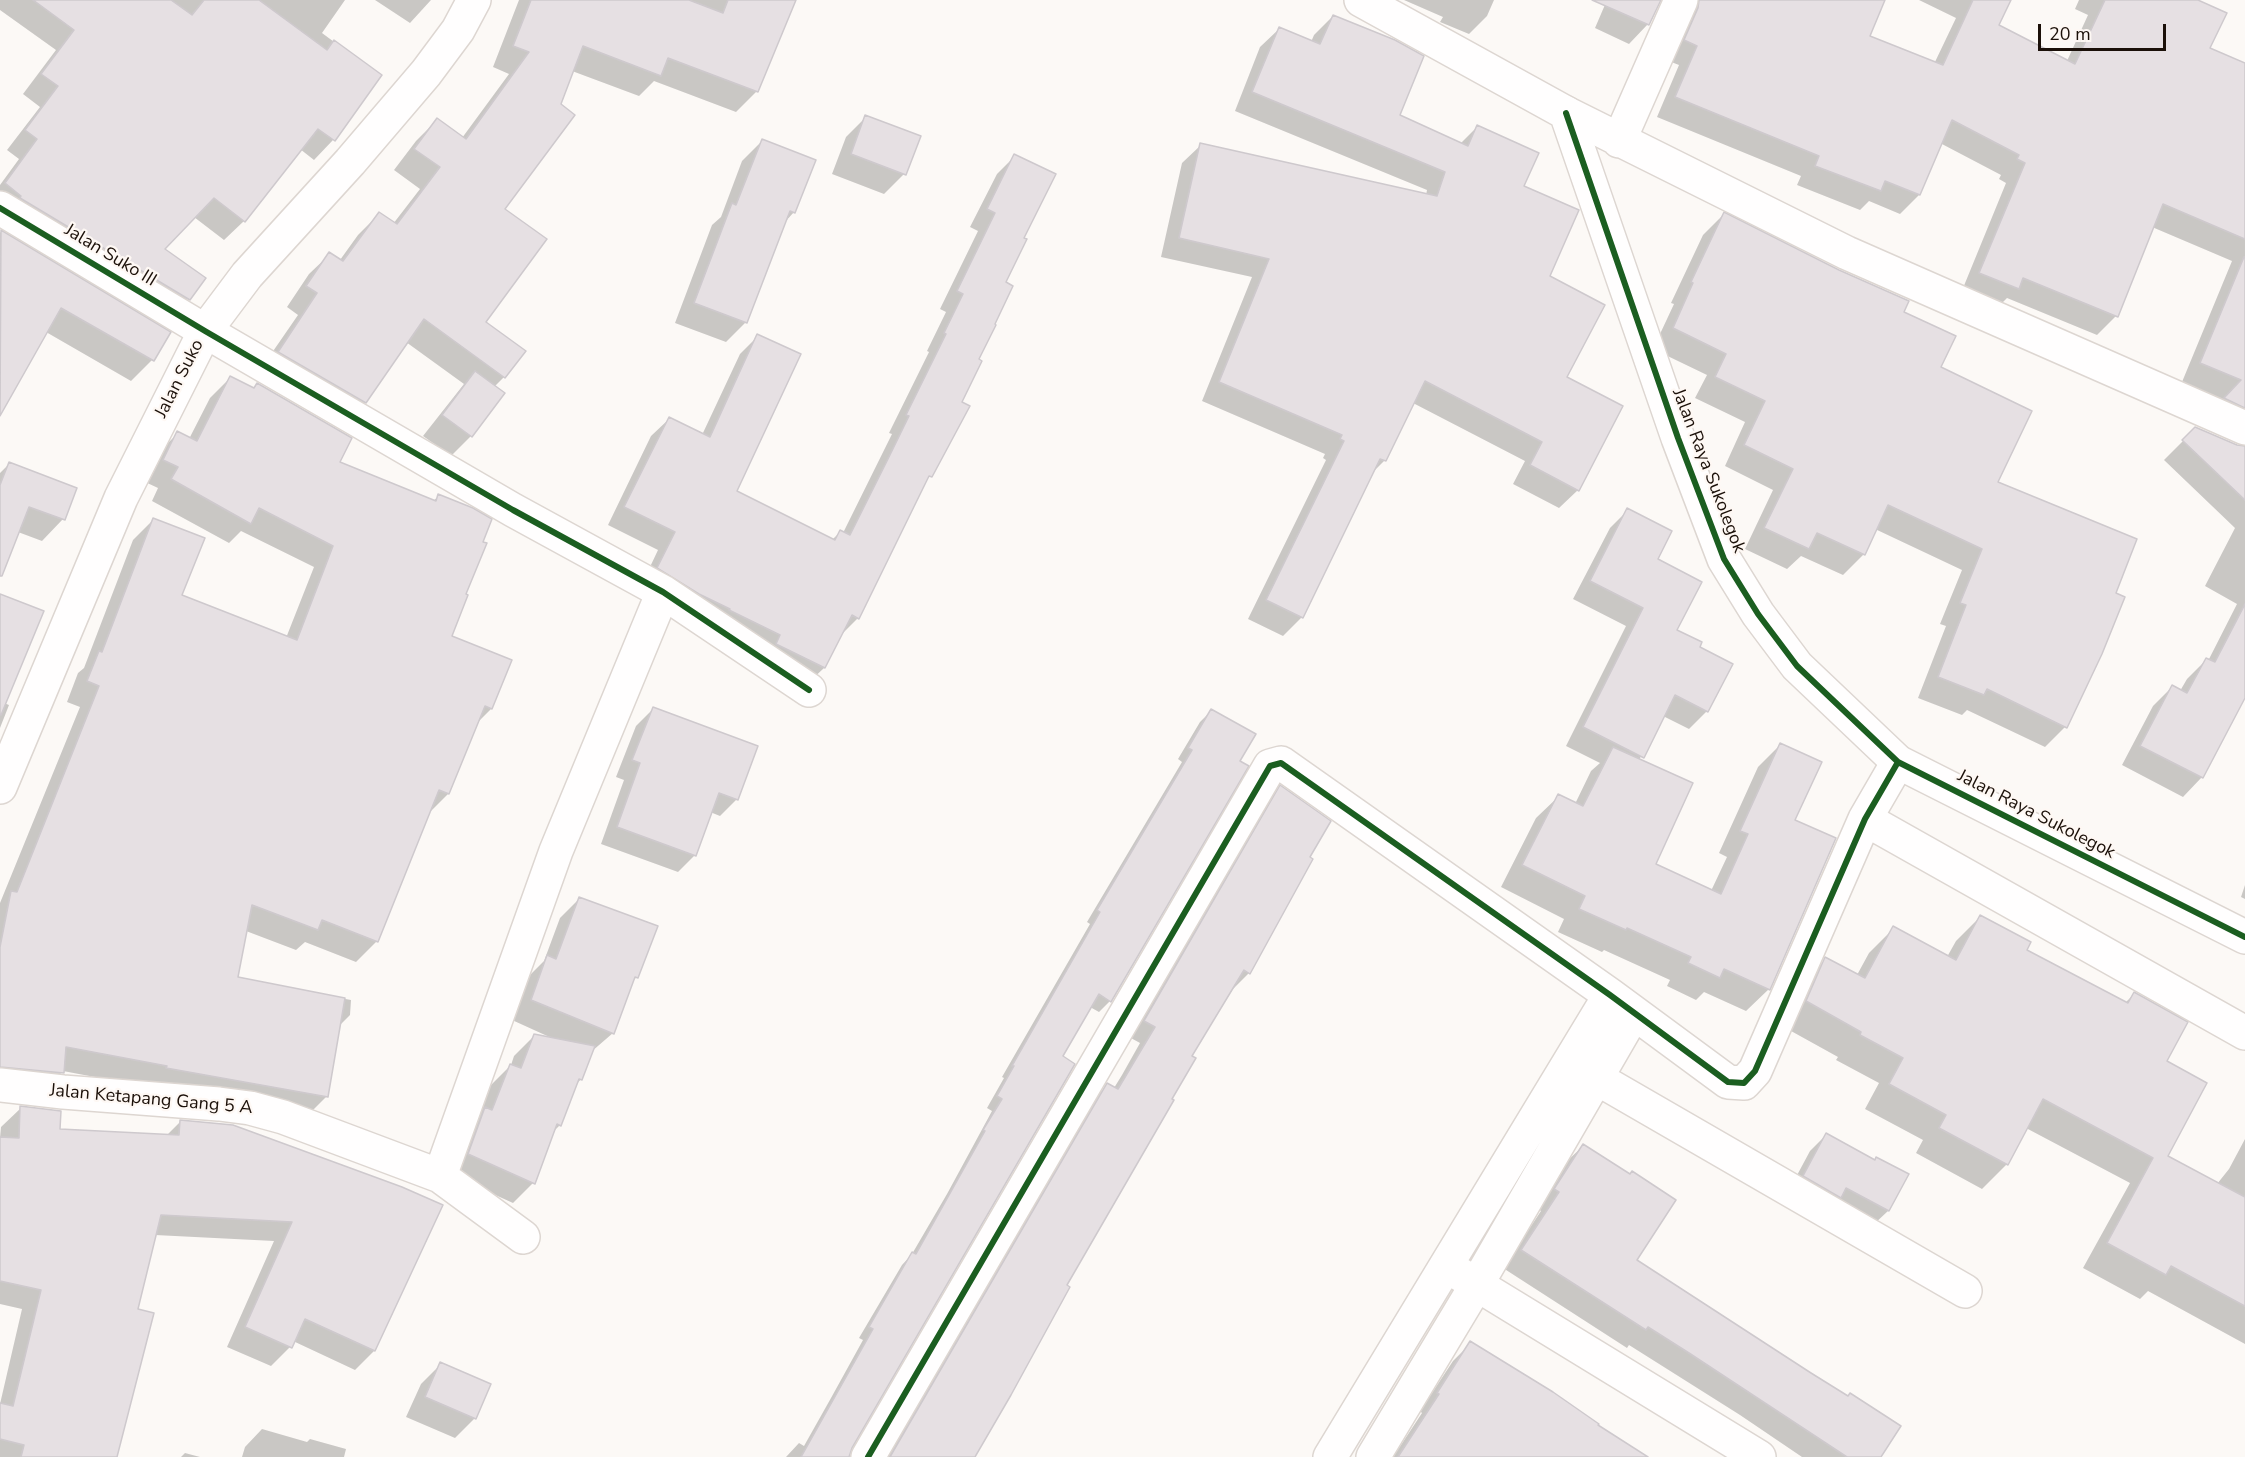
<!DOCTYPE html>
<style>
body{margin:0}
#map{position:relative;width:2245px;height:1457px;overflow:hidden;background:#fcf9f6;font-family:"Nunito Sans",sans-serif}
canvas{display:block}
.scale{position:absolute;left:2038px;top:24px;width:128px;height:27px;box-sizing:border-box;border:3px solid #1b1009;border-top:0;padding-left:8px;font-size:18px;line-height:21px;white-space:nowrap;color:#1b1009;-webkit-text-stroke:4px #fef8f4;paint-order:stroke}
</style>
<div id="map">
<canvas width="2245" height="1457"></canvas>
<div class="scale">20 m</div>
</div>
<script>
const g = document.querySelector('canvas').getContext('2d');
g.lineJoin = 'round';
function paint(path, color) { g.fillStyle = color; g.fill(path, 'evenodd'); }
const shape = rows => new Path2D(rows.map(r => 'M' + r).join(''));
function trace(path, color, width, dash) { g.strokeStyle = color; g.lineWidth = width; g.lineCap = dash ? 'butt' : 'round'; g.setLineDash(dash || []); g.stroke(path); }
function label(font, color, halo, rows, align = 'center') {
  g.font = font + ' "Nunito Sans",sans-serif'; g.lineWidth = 4.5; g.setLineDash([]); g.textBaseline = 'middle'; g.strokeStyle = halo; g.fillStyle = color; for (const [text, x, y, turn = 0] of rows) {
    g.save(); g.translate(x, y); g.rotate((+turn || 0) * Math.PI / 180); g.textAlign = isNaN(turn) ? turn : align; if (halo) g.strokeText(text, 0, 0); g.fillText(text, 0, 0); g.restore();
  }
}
const shadow = shape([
 [0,0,345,0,322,33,380,76,333,140,314,160,300,149,244,221,224,240,194,217,163,249,189,298,170,317,0,217,0,185,19,159,7,150,40,107,23,94,56,50,0,10],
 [375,0,431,0,410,23],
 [519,0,794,0,757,91,736,112,654,81,639,96,572,71,503,209,484,322,504,377,494,387,503,393,471,436,451,456,423,436,464,384,406,342,365,402,344,423,258,373,298,315,287,307,309,274,330,254,340,260,358,235,379,214,393,224,420,189,394,170,416,141,437,120,462,138,509,74,493,67],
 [1404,0,1494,0,1487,16,1469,34,1440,22,1443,17],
 [1607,0,1659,0,1648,24,1629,44,1595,28],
 [1660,0,1883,0,1868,37,1934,64,1956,18,1919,0,2010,0,1997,25,2067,61,2088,15,2075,9,2079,0,2194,0,2208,49,2245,113,2245,694,2202,777,2183,797,2122,765,2153,706,2172,687,2180,691,2187,679,2206,660,2208,661,2237,604,2205,586,2235,528,2164,460,2196,428,2237,447,2245,448,2241,436,2206,418,2224,400,2182,382,2232,261,2152,227,2116,316,2097,335,2007,298,1998,307,1961,293,2006,183,1999,179,2001,175,1940,143,1919,195,1900,214,1869,201,1860,210,1797,185,1801,176,1657,117,1679,65,1666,60,1670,2],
 [1333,16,1398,116,1460,144,1477,127,1522,187,1548,276,1565,378,1578,490,1559,508,1513,484,1525,461,1413,403,1385,460,1371,474,1302,617,1283,636,1248,619,1326,460,1323,458,1325,454,1202,401,1252,277,1161,257,1182,163,1201,145,1426,195,1427,190,1235,111,1260,47,1279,29,1311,42,1314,35],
 [866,117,904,174,884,194,832,174,846,137],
 [762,141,794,212,785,222,746,322,726,342,675,323,712,225,721,217,742,161],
 [1015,156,1022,238,930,476,924,483,858,618,840,636,824,668,806,685,641,586,658,550,608,525,651,436,669,419,702,435,740,354,758,336,735,492,832,540,840,532,843,533,892,434,889,433,929,352,927,351,946,312,940,309,978,231,970,227,997,174],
 [1724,214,1902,313,1939,368,1996,483,2065,727,2045,747,1967,710,1962,715,1918,698,1946,626,1940,624,1962,570,1875,529,1864,554,1843,575,1801,556,1787,569,1745,549,1773,490,1725,466,1745,422,1695,398,1707,375,1653,349,1674,304,1671,303,1703,235],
 [0,232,169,333,152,360,131,381,46,332,13,391,0,403],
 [231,377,338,462,433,501,439,496,464,594,450,637,510,661,491,709,477,723,448,794,428,814,377,941,356,962,305,942,296,950,246,931,237,979,351,1000,350,1015,339,1026,327,1096,306,1117,63,1071,42,1093,0,1089,0,903,80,707,67,702,78,673,84,668,133,540,153,520,180,596,286,638,314,567,241,531,229,543,152,501,158,488,143,481,157,454,178,433,189,439,210,398],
 [9,464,63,519,42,541,18,532,0,577,0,473],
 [1628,510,1656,560,1675,630,1698,647,1707,711,1689,729,1663,716,1639,760,1654,865,1711,891,1727,857,1719,853,1758,767,1781,744,1793,821,1769,989,1746,1011,1704,992,1696,1000,1667,986,1670,980,1604,950,1602,952,1558,932,1564,919,1501,887,1536,818,1559,796,1575,804,1591,771,1600,763,1566,746,1626,626,1573,599,1610,528],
 [0,595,4,703,9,705,0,728],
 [653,709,737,799,720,816,710,812,695,855,678,872,601,844,624,780,616,777,636,726],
 [1211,711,1110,1001,1099,1012,1090,1007,1061,1057,850,1447,848,1457,786,1457,799,1443,804,1446,831,1398,863,1340,859,1338,902,1265,912,1254,947,1194,992,1111,987,1108,1004,1078,1002,1077,1090,924,1087,922,1182,762,1178,759,1200,722],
 [1281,787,1308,858,1249,973,1233,989,1190,1056,973,1457,884,1457,1092,1100,1108,1085,1114,1088,1122,1075,1140,1043,1129,1037,1265,803],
 [2245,885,2245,899,2241,897],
 [580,898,637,977,631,982,613,1033,591,1052,581,1079,576,1085,560,1125,552,1133,533,1183,513,1203,449,1174,480,1114,491,1085,511,1065,514,1056,534,1036,556,1040,512,1020,528,977,544,961,560,918],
 [1980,917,2025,951,2125,1003,2134,994,2165,1061,2166,1157,2217,1184,2229,1169,2245,1139,2245,1344,2148,1291,2140,1299,2083,1268,2130,1183,2026,1128,2007,1164,1982,1189,1916,1153,1923,1140,1865,1109,1879,1083,1836,1060,1838,1057,1782,1026,1801,983,1826,959,1857,975,1869,953,1894,928,1947,957,1956,941],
 [21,1108,58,1131,166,1136,181,1121,441,1206,374,1351,355,1370,293,1341,290,1347,271,1366,227,1347,274,1241,155,1235,136,1310,115,1457,0,1457,0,1404,22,1309,0,1304,0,1138,1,1127],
 [1826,1135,1874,1161,1907,1174,1888,1211,1872,1226,1788,1192,1810,1151],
 [1583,1146,1635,1261,1879,1457,1802,1457,1740,1415,1629,1345,1627,1348,1503,1268,1541,1211,1537,1208,1564,1164],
 [1471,1343,1596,1426,1645,1457,1393,1457,1422,1413,1420,1411,1453,1361],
 [441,1364,489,1385,475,1418,455,1438,406,1417,421,1384],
 [262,1429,307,1442,310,1439,346,1449,344,1457,242,1457,245,1447],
 [185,1453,200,1457,181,1457]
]);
const building = shape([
 [33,0,171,0,192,15,204,0,259,0,327,50,334,40,382,75,335,141,318,129,245,222,214,198,165,249,206,278,190,300,20,198,21,196,5,183,37,139,25,130,58,86,41,74,74,30,33,0],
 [531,0,689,0,723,13,728,0,796,0,758,92,668,58,661,76,583,46,561,104,575,115,505,209,547,239,486,322,526,351,505,378,424,319,366,403,278,352,317,293,306,286,329,252,343,261,379,212,397,224,440,167,414,149,437,118,466,139,529,52,513,46,531,0],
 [1592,0,1661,0,1649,25,1592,0],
 [1699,0,1885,0,1870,36,1943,65,1973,0,2011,0,1999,25,2075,64,2105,0,2198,0,2227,13,2210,48,2245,63,2245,239,2163,204,2118,317,2023,278,2019,289,1979,273,2025,163,2017,159,2019,155,1952,120,1920,195,1885,181,1881,191,1815,166,1819,156,1675,97,1697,46,1684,40,1698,8,1699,0],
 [1333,15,1395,40,1424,56,1400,115,1468,146,1477,125,1539,153,1524,186,1579,210,1550,276,1605,305,1567,377,1623,406,1579,491,1530,465,1542,442,1425,381,1386,461,1380,459,1303,618,1266,600,1344,441,1340,439,1342,435,1219,382,1269,259,1179,238,1200,143,1437,196,1445,172,1252,92,1279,27,1320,44,1333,15],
 [865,115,921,136,906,175,851,154,865,115],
 [762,139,816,160,795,213,790,211,747,323,694,303,732,203,736,205,762,139],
 [1014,154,1056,174,1024,238,1027,239,1006,282,1013,286,995,324,996,325,979,359,982,361,962,402,970,406,932,477,929,476,859,619,852,615,825,668,776,644,780,635,729,610,730,609,699,594,657,568,675,532,624,507,669,417,710,437,757,334,801,354,737,491,835,540,840,530,850,535,889,457,909,416,906,415,946,334,944,333,963,294,957,291,995,213,987,209,1014,154],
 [1724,212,1839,270,1909,301,1904,312,1956,336,1941,367,2032,411,1998,482,2137,539,2116,593,2125,597,2102,654,2067,728,1987,689,1984,695,1938,677,1966,605,1960,603,1982,549,1888,505,1865,555,1817,533,1809,549,1764,528,1793,469,1744,445,1765,401,1715,377,1726,354,1673,328,1693,283,1691,282,1724,212],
 [1,230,171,332,154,361,61,308,0,416,1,230],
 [2244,257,2245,257,2245,408,2224,398,2241,380,2200,363,2244,257],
 [475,371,505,393,472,437,442,415,475,371],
 [230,376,254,388,257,383,352,438,340,462,436,501,438,494,473,508,492,519,483,542,487,543,466,594,468,595,452,636,512,660,492,709,485,706,449,794,439,790,378,942,322,920,318,930,252,905,238,977,345,998,328,1097,166,1068,167,1066,66,1047,64,1073,0,1067,0,947,11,891,17,892,99,686,87,681,99,651,102,652,153,518,205,538,182,595,297,640,333,546,259,508,251,524,171,479,178,467,163,460,177,431,197,441,230,376],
 [2195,427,2237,445,2245,446,2245,500,2182,440,2195,427],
 [9,462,77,488,65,520,29,507,2,576,0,576,0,485,9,462],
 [1627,508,1672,531,1658,559,1702,582,1677,630,1702,642,1700,647,1733,664,1708,712,1675,695,1644,758,1583,727,1643,608,1590,581,1627,508],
 [0,594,44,611,1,715,0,714,0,594],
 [2245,604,2245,698,2203,778,2140,746,2172,685,2187,693,2206,658,2215,662,2245,604],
 [653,707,758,746,738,800,719,793,696,856,617,827,640,763,632,760,653,707],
 [1211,709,1256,734,1240,761,1249,766,1111,1002,1099,994,1063,1056,1075,1064,852,1448,849,1457,801,1457,873,1329,869,1327,912,1252,916,1254,985,1131,983,1130,1002,1099,997,1096,1014,1066,1012,1066,1100,912,1097,910,1192,750,1188,748,1211,709],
 [1780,743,1822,762,1795,820,1836,838,1770,990,1724,969,1720,978,1688,963,1691,957,1627,928,1626,930,1579,909,1585,896,1522,865,1558,794,1583,806,1613,747,1693,783,1656,864,1721,894,1748,834,1740,831,1780,743],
 [1280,785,1331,821,1310,857,1313,859,1250,974,1244,970,1192,1056,1196,1058,1172,1099,1174,1100,1067,1285,1070,1287,1011,1395,975,1457,890,1457,1107,1083,1118,1089,1137,1057,1155,1027,1144,1021,1280,785],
 [579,897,658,926,638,978,635,977,614,1034,531,1000,547,955,556,959,579,897],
 [1980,915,2031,942,2027,950,2128,1003,2134,992,2188,1022,2167,1061,2207,1083,2168,1156,2245,1197,2245,1306,2171,1266,2166,1275,2107,1243,2153,1158,2043,1099,2008,1165,1939,1128,1946,1115,1889,1084,1903,1058,1860,1035,1861,1032,1806,1001,1825,957,1865,978,1893,926,1956,960,1980,915],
 [534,1034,595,1046,582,1080,579,1079,561,1126,557,1124,535,1184,468,1154,485,1107,492,1110,510,1064,521,1068,534,1034],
 [20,1106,61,1111,60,1129,179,1135,180,1120,233,1125,402,1187,443,1205,375,1351,305,1319,292,1348,245,1327,292,1222,161,1215,138,1309,154,1313,117,1457,21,1457,24,1445,0,1439,0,1403,13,1406,41,1290,0,1281,0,1137,19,1138,20,1106],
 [1826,1133,1875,1160,1876,1157,1909,1174,1889,1211,1846,1188,1841,1198,1803,1176,1826,1133],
 [1583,1144,1630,1174,1632,1171,1676,1200,1637,1260,1811,1373,1848,1396,1850,1393,1901,1426,1881,1457,1847,1457,1689,1353,1648,1327,1646,1330,1521,1250,1559,1192,1554,1189,1583,1144],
 [1470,1341,1553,1392,1599,1424,1598,1425,1648,1457,1398,1457,1439,1394,1437,1393,1470,1341],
 [440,1362,491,1384,476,1419,425,1397,440,1362]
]);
const minor = shape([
 [1566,113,1847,253,2245,428],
 [1619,141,1681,0],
 [0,208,205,331,513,510,663,592,809,690],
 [1865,819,2245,1033],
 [1579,1068,1965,1291],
 [0,1085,63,1092,219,1104,250,1108,283,1117,440,1176,523,1237],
 [440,1176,556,851,663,592],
 [1458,1273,1759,1457],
 [868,1457,1270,766,1281,763,1610,995,1728,1082,1744,1083,1755,1071,1865,819,1898,762],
 [1330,1457,1610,995],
 [1373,1457,1477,1284,1634,1013]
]);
const tertiary = shape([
 [1361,0,1566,113,1678,438,1724,559,1758,614,1797,666,1898,762,2245,937],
 [0,787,121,498,205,331,247,275,350,162,426,73,458,30,474,0]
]);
const cycleway = shape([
 [1566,113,1678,438,1724,559,1758,614,1797,666,1898,762,2245,937],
 [0,208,205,331,513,510,663,592,809,690],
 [868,1457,1270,766,1281,763,1610,995,1728,1082,1744,1083,1755,1071,1865,819,1898,762]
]);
const streetNames = [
 ["Jalan Suko III",110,256,31],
 ["Jalan Suko",180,379,-63],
 ["Jalan Raya Sukolegok",1708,471,69],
 ["Jalan Raya Sukolegok",2036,815,27],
 ["Jalan Ketapang Gang 5 A",151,1100,5]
];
paint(shadow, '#0003');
paint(building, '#e6e0e3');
trace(building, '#cec9cd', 1.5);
trace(minor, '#ddd6d1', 36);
trace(tertiary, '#ddd6d1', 36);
trace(minor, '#fffefe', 33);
trace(tertiary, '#fffefe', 33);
trace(cycleway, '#1b5e20', 6);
label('18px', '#1b1009', '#fef8f4', streetNames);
</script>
